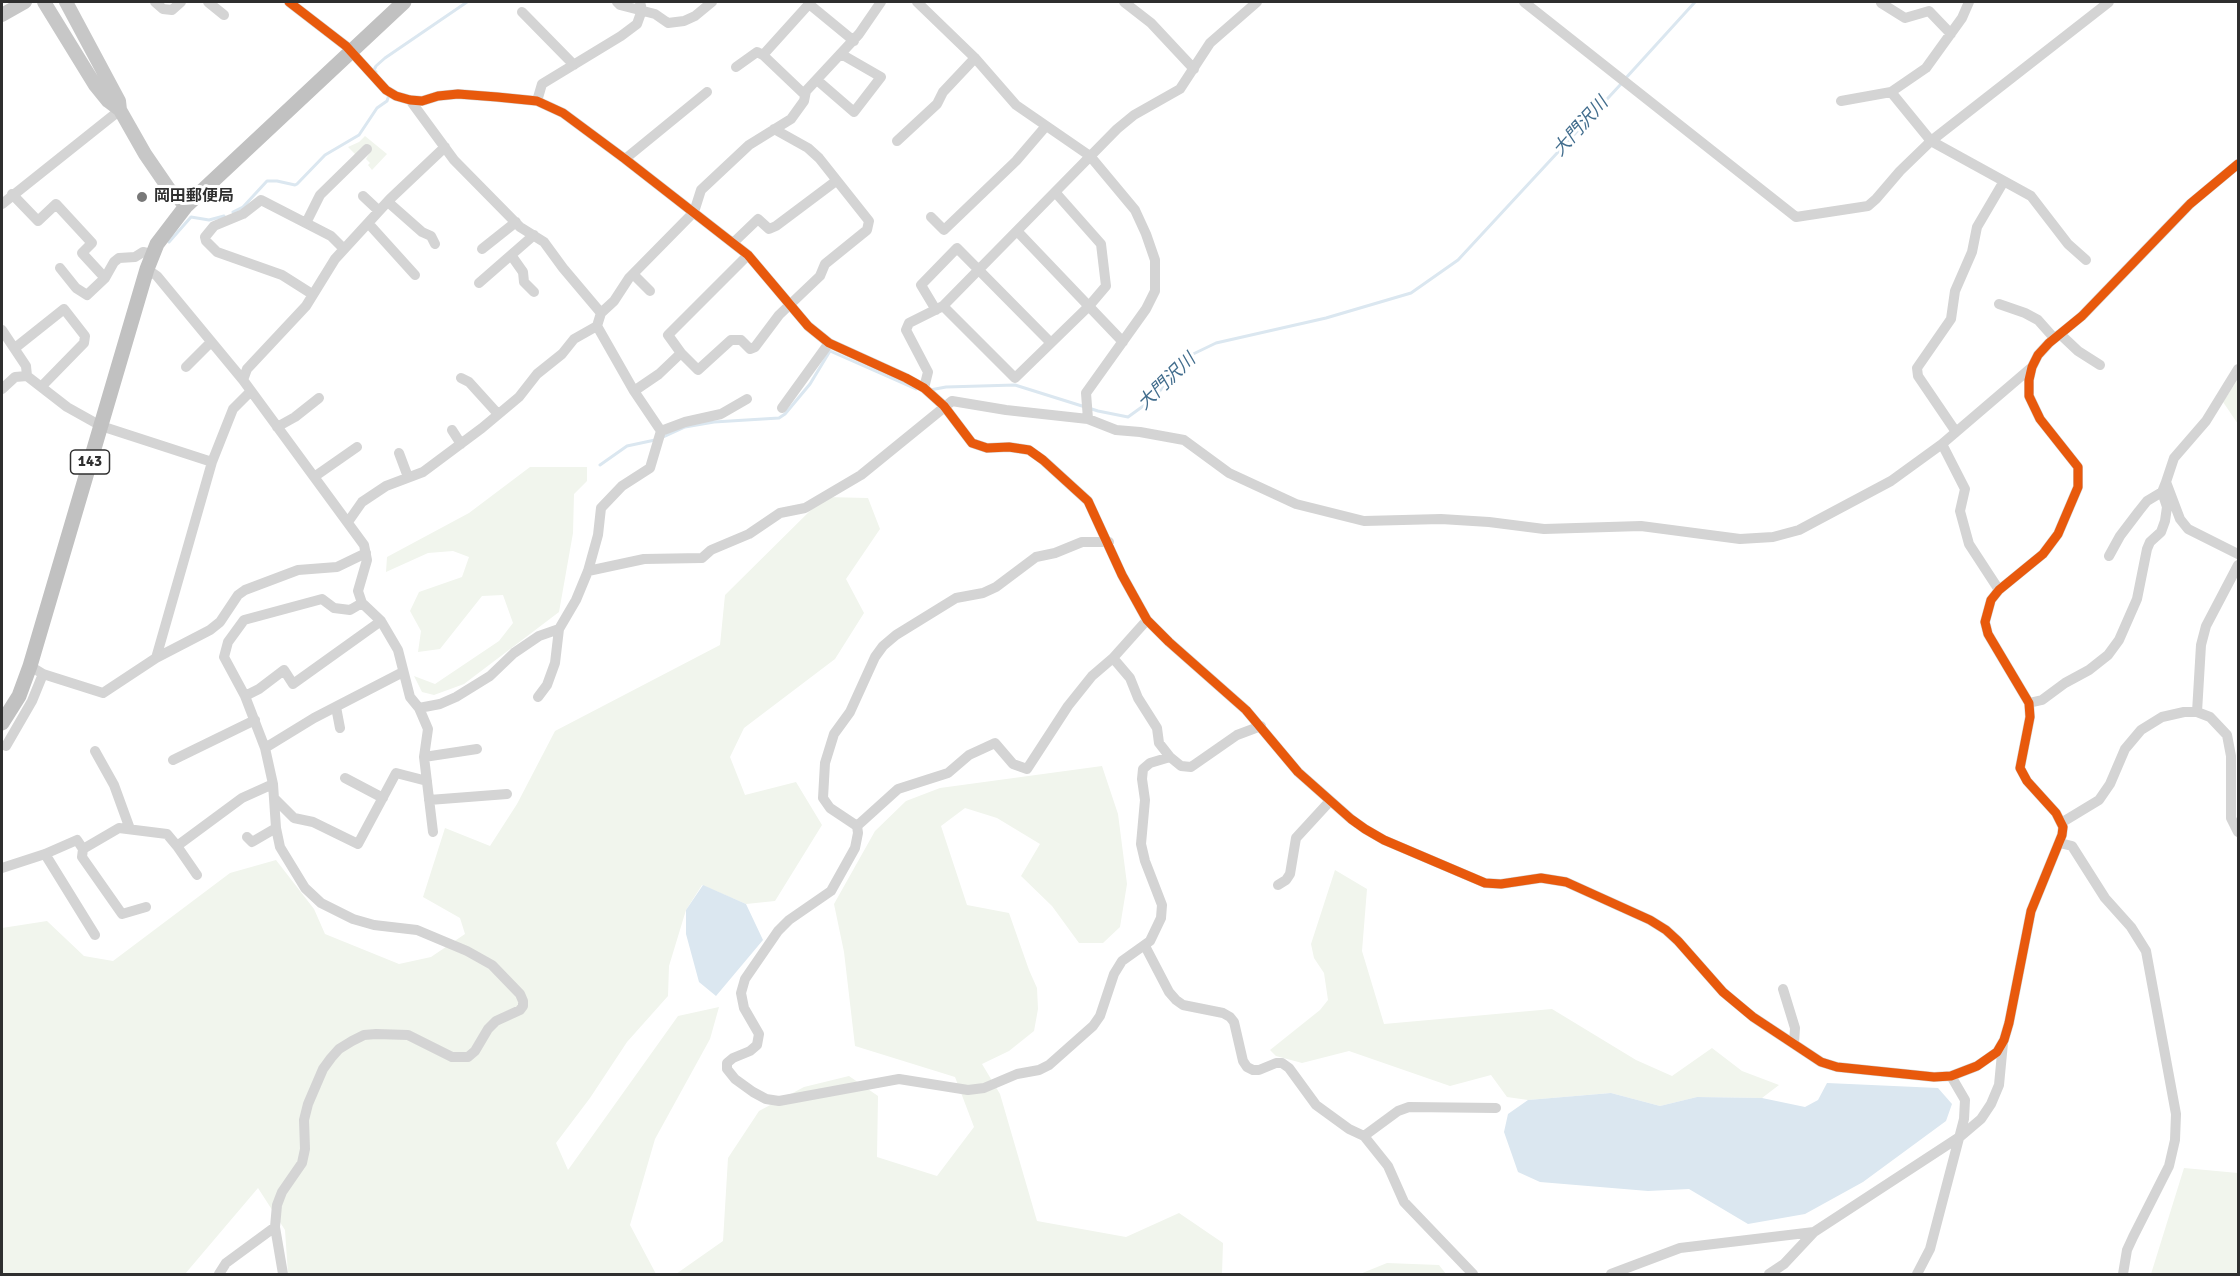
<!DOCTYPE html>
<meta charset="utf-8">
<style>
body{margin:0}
#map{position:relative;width:2240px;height:1276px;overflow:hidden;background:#fff;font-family:Signika,sans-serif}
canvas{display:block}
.frame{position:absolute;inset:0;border:3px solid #2f2f2f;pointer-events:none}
</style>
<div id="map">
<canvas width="2240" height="1276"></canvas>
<div class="frame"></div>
</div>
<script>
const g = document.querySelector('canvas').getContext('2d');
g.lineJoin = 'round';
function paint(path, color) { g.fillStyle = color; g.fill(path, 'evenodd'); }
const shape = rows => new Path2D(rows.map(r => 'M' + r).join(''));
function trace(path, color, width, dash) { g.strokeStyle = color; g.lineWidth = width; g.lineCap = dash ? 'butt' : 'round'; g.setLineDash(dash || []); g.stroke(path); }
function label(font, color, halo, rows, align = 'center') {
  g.font = font + ' Signika,"Noto Sans JP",sans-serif'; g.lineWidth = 6; g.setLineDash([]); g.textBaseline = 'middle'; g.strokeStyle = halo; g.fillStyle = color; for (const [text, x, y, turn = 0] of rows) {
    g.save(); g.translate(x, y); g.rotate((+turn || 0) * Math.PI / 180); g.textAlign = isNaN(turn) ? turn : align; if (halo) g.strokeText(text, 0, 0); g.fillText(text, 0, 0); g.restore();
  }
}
const green = shape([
 [365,136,387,154,372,170,368,165,370,163,366,159,370,152,356,155,348,147,359,142],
 [2238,379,2238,424,2223,402],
 [530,467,587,467,587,481,574,494,573,533,559,612,464,684,434,695,422,692,414,676,435,684,499,641,513,623,503,595,482,596,440,649,418,652,421,631,410,611,419,592,462,577,469,557,453,551,428,553,386,572,387,557,469,513],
 [824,497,868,498,880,529,846,579,864,613,835,659,744,728,730,757,745,795,796,782,822,825,775,901,746,904,702,885,686,910,669,966,668,996,627,1042,590,1098,556,1143,568,1170,678,1016,719,1007,710,1039,655,1139,630,1225,656,1274,288,1274,285,1230,258,1188,185,1274,2,1274,2,928,47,921,84,956,113,961,230,873,276,860,314,909,325,934,399,964,431,957,465,934,460,918,423,897,445,828,490,846,517,804,555,731,720,645,725,595],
 [1102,766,1118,814,1127,884,1120,927,1103,943,1079,943,1052,906,1021,876,1040,844,997,818,965,808,941,826,967,905,1009,913,1029,970,1037,988,1038,1009,1034,1031,1009,1051,982,1064,1000,1094,1037,1221,1126,1237,1179,1213,1223,1243,1222,1274,676,1274,723,1241,728,1158,759,1111,804,1087,849,1076,878,1096,877,1157,937,1176,974,1127,955,1077,855,1046,844,952,834,904,875,831,906,801,940,788],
 [1335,870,1367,889,1362,951,1384,1024,1552,1009,1636,1060,1672,1076,1712,1048,1742,1071,1779,1085,1762,1098,1697,1097,1660,1106,1611,1093,1528,1100,1507,1097,1491,1075,1450,1086,1349,1051,1302,1063,1276,1056,1270,1050,1320,1010,1328,1000,1324,973,1314,958,1311,944],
 [2184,1168,2238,1173,2238,1274,2151,1274],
 [1387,1263,1439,1265,1446,1274,1360,1274]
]);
const water = shape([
 [703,885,746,904,763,940,716,996,699,982,686,934,686,910],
 [1827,1083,1938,1088,1952,1104,1946,1121,1863,1182,1805,1214,1748,1224,1689,1189,1648,1191,1540,1182,1518,1172,1504,1132,1508,1114,1528,1100,1611,1093,1660,1106,1697,1097,1762,1098,1805,1107,1818,1100]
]);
const stream = shape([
 [376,72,374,70,376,66,385,58,467,2],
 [1625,79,1695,2],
 [233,212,243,207,267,181,277,181,295,185,297,184,325,155,359,135,377,108,387,101,389,95],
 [169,242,191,217,209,220,224,216],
 [930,390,946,387,1015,385,1098,411,1128,417,1153,399,1189,356,1216,343,1326,318,1411,293,1458,260,1621,84],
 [661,438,685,427,714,422,779,418,785,414,810,384,830,351,916,389],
 [600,465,627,446,655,440]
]);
const minor = shape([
 [155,2,163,9,172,10,181,2],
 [208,2,224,15],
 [289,2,346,46,386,90,396,96,410,100,422,101,438,96,458,94,497,97,537,101,563,113,625,159,748,255,808,326,829,343,906,378,924,388,944,406,972,443,987,448,1009,447,1029,450,1043,460,1088,501,1122,575,1147,620,1169,642,1246,710,1298,772,1351,819,1365,829,1384,840,1485,883,1501,884,1541,878,1566,882,1650,920,1666,930,1678,941,1723,992,1753,1017,1821,1062,1837,1067,1934,1077,1951,1076,1977,1066,1997,1052,2004,1040,2009,1023,2031,911,2062,835,2063,827,2056,813,2027,781,2020,768,2030,717,2029,703,1988,634,1985,622,1991,600,1999,590,2043,554,2058,534,2078,487,2078,467,2040,419,2029,396,2029,380,2032,367,2038,355,2049,343,2082,316,2190,204,2238,164],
 [617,2,620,5,655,14,668,23,684,21,695,16,712,2],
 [917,2,975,58,1016,105,1090,156,1135,210,1146,234,1155,260,1155,291,1146,309,1086,393,1088,419],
 [1124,2,1151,23,1194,69],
 [1524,2,1796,217,1868,206,1876,199,1900,171,1931,141,2109,2],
 [1881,3,1905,18,1929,11,1951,34],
 [522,12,574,65],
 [736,67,757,52,763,55],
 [817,80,854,112,881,77,841,54],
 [1891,92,1931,141,2031,196,2068,244,2086,260],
 [805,95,763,55,809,4,854,41],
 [410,100,454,160,520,227,544,242,563,268,601,313],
 [537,101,542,84,621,36,637,24,642,10,640,2],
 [1841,101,1891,92,1926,68,1962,18,1969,2],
 [897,141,937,104,943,92,975,58],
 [625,159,707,92],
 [12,194,38,221,56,204,92,243,82,253,105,278],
 [363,196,379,211],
 [388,202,422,232,431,236,435,244],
 [2,204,120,110],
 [931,217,944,230,1016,161,1046,126],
 [306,223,320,195,367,149],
 [368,223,415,275],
 [1017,231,1123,342],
 [733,243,758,219,769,229,776,226,836,181],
 [482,249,516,222],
 [511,255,523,272,524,282,534,292],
 [60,268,76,288,87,295,105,278,114,262,119,258,135,257,143,252,152,254],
 [147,269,157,276,243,380,364,545,367,560,358,591,362,603,381,621,398,650,410,697,419,708,428,729,424,757,433,832],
 [633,274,650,291],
 [479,283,534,235],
 [312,294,282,275,217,252,206,241,205,237,214,226,243,214,261,200,331,236,344,249],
 [1999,304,2025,313,2038,320,2054,338],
 [943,306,1015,378,1089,306,1106,286,1101,244,1055,192],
 [936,310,921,285,957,248,1051,343],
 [597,326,634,391,661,431],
 [2,330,26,366,27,376],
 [2060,334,2078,351,2100,365],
 [15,348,64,309,85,336,84,343,41,387],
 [681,353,698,370,731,340,741,340,750,349,755,347,779,315,820,276,825,264,867,230,869,221,819,158,808,148,774,129],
 [186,367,211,342],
 [2238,369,2206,421,2174,458,2166,482,2180,519,2188,529,2238,554],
 [461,378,469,382,498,414],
 [243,380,247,369,306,306,335,259,390,199,445,147],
 [924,388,928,372,906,330,909,323,943,306,1117,129,1134,115,1180,89,1210,43,1257,2],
 [2,389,15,377,27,376,67,407,101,426,212,462],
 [634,391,659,374,681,353,668,335,748,255],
 [782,408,829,343],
 [277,427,295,417,319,398],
 [452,430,461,444],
 [661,431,685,422,721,414,747,399],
 [1956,432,1918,376,1917,368,1951,319,1955,291,1972,252,1977,227,2004,181],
 [1942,444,1965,489,1960,511,1969,544,1999,590],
 [399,453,408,477],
 [314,477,357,447],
 [348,522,362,502,386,486,423,472,482,428,519,397,537,374,562,354,574,339,597,326,601,313,614,301,629,278,694,212,701,190,749,145,791,119,804,101,806,91,859,34,881,2],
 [1109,542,1082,542,1055,553,1036,557,996,587,983,593,956,598,896,635,883,646,875,657,850,712,834,734,825,763,823,798,830,808,857,826,858,833,855,848,831,891,789,920,778,931,745,979,741,993,744,1008,759,1034,757,1045,750,1051,733,1058,727,1063,727,1069,735,1079,753,1092,766,1099,779,1101,899,1079,968,1090,984,1088,1017,1074,1039,1070,1049,1065,1093,1026,1100,1016,1114,974,1122,961,1150,941,1161,918,1162,905,1145,861,1141,844,1145,800,1142,779,1143,769,1150,763,1170,757,1181,766,1191,767,1237,735,1261,726],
 [2109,556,2120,536,2139,511,2147,501,2162,492],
 [588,571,644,559,702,558,711,550,749,534,780,513,805,508,861,475,952,401,1006,410,1088,419,1116,430,1140,432,1184,440,1229,473,1296,504,1364,521,1441,519,1489,522,1544,529,1641,526,1740,539,1773,537,1799,530,1891,481,1942,444,2032,367],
 [156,658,210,630,220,622,238,595,245,590,298,570,337,567,366,553],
 [1113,658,1130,678,1138,698,1157,728,1159,743,1170,757],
 [30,666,43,674,103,693,156,658,212,462,233,409,251,391],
 [245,696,259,689,284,670,293,684,381,621],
 [538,697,547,685,555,663,559,629,576,600,588,571,598,535,601,508,622,486,650,468,661,431],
 [2029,703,2042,700,2065,683,2089,670,2108,655,2119,640,2137,599,2147,549,2150,542,2161,532,2165,521,2167,507,2162,492,2166,482],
 [336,707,340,728],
 [419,708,440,704,456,697,490,676,514,653,539,636,559,629],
 [2197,712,2201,645,2206,626,2238,565],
 [6,746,32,701,43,674],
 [265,748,245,696,224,657,228,642,244,620,322,599,334,608,350,610,362,603],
 [95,751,114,785,130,829],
 [424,757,477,749],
 [173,760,255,720],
 [345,778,383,798],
 [275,799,294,818,313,822,358,844,396,773,427,781],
 [429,800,507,794],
 [2061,823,2099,800,2110,784,2125,749,2141,730,2162,717,2184,712,2197,712,2210,717,2227,735,2231,756,2231,818,2238,832],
 [857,826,898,789,948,773,969,755,995,743,1013,764,1027,769,1068,706,1092,676,1113,658,1147,620],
 [247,837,252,842,276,828],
 [2060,843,2072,846,2105,898,2131,927,2146,951,2176,1114,2175,1140,2169,1166,2133,1237,2127,1250,2123,1274],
 [177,846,197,875],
 [83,849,82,857,122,914,146,907],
 [45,854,95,935],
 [2,868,45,854,77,840,83,849,119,828,167,834,177,846,242,798,273,784],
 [1278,885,1286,880,1290,874,1296,838,1330,801],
 [1145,946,1169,992,1176,1000,1183,1005,1223,1013,1230,1017,1234,1022,1243,1061,1247,1067,1253,1070,1259,1070,1276,1063,1282,1063,1289,1068,1316,1105,1349,1129,1364,1136,1388,1166,1404,1202,1473,1274],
 [1783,989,1795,1028,1794,1043],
 [1364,1136,1398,1111,1409,1107,1496,1108],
 [219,1274,226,1263,275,1227],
 [283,1274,275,1227,277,1205,282,1192,302,1163,305,1149,304,1120,308,1104,323,1069,331,1058,339,1049,352,1041,364,1035,376,1034,408,1035,452,1057,468,1057,475,1051,488,1029,496,1021,520,1010,523,1006,523,1001,520,994,492,965,467,951,417,930,374,925,353,919,321,903,305,888,280,847,276,828,273,784,265,748,314,718,403,672],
 [1611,1274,1680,1248,1814,1232],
 [1769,1274,1784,1264,1814,1232,1961,1136,1981,1119,1991,1104,1999,1085,2003,1043],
 [1917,1274,1930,1249,1964,1119,1965,1100,1951,1076]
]);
const major = shape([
 [44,2,95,85,108,101,120,110],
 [66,2,119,101,120,110,145,154,169,189,186,206],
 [2,15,25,2]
]);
const highway = shape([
 [2,723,19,696,30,666,147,269,157,244,186,206,404,2]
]);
const cycleway = shape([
 [289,2,346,46,386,90,396,96,410,100,422,101,438,96,458,94,497,97,537,101,563,113,625,159,748,255,808,326,829,343,906,378,924,388,944,406,972,443,987,448,1009,447,1029,450,1043,460,1088,501,1122,575,1147,620,1169,642,1246,710,1298,772,1351,819,1365,829,1384,840,1485,883,1501,884,1541,878,1566,882,1650,920,1666,930,1678,941,1723,992,1753,1017,1821,1062,1837,1067,1934,1077,1951,1076,1977,1066,1997,1052,2004,1040,2009,1023,2031,911,2062,835,2063,827,2056,813,2027,781,2020,768,2030,717,2029,703,1988,634,1985,622,1991,600,1999,590,2043,554,2058,534,2078,487,2078,467,2040,419,2029,396,2029,380,2032,367,2038,355,2049,343,2082,316,2190,204,2238,164]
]);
const markers = [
 [142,197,6,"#787878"]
];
const shields = [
 [90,462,39]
];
const shieldNames = [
 ["143",90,462]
];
const poiNames = [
 ["岡田郵便局",154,197]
];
const waterNames = [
 ["大門沢川",1581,127,-48],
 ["大門沢川",1167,382,-44]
];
paint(green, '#f1f5ed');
paint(water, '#dbe7f0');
trace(stream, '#dbe7f0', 3);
trace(minor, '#d4d4d4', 10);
trace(major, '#c7c7c7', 14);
trace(highway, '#c1c1c1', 15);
trace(cycleway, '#e8590c', 9);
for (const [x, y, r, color] of markers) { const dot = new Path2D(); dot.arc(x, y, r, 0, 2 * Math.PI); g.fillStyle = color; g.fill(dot); trace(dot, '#fff', 2); }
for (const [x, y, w] of shields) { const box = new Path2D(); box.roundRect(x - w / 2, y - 12, w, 24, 4.5); g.fillStyle = '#fff'; g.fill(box); trace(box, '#2f2f2f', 1.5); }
label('bold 15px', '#2f2f2f', null, shieldNames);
label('bold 16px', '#2f2f2f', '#fff', poiNames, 'left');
label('italic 18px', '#426d8d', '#fff', waterNames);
</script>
